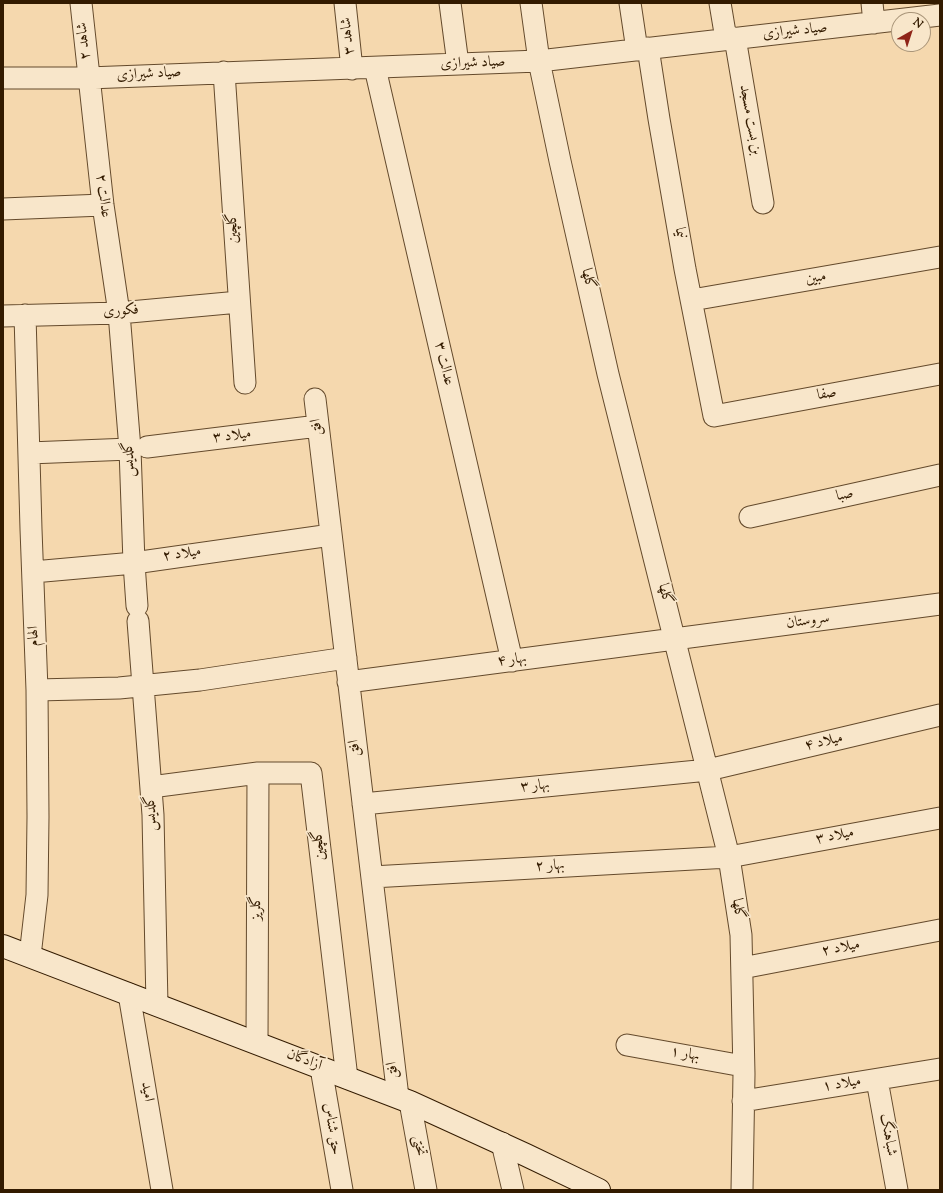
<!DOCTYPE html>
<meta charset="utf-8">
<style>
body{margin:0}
#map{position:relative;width:943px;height:1193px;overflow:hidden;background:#f5d8ae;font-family:"Sorts Mill Goudy",serif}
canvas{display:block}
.frame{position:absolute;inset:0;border:4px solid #331b00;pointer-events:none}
.north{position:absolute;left:891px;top:12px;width:40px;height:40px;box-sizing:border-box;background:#f8e6ca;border:1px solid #a99579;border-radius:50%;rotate:39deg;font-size:11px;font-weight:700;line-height:16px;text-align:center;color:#331b00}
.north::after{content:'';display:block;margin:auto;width:14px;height:18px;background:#8f2418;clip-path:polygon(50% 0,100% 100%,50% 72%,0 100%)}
</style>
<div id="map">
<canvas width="943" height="1193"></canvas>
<div class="frame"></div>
<div class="north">N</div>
</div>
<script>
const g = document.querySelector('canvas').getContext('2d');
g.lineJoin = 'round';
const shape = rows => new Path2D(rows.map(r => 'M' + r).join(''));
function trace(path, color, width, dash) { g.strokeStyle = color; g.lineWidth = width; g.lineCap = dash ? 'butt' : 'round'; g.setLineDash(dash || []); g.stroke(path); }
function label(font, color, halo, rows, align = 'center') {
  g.font = font + ' "Sorts Mill Goudy",Amiri,serif'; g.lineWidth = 3.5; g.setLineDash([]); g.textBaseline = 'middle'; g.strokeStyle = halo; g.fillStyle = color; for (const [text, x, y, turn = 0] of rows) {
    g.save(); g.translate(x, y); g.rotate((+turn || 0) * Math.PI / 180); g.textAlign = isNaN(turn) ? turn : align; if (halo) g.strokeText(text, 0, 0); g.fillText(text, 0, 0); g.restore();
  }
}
const street = shape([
 [81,3,103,205,119,313,130,449,134,563,137,606],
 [345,3,352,69],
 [450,3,458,64],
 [531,3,539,61,560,161,608,374,729,857,741,935,744,1074,742,1190],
 [630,3,637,50],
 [720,3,726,39],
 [872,3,874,23],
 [735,38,763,203],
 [648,48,659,119,685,269,714,416,940,374],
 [375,68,512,661],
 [224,72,245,383],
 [3,78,88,78,539,61,940,15],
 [3,209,103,205],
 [692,300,940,257],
 [25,315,31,529,37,690,38,817,37,895,30,956],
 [3,316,119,313,239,302],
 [315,399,398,1097],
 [147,447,318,426],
 [29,453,130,449],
 [750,517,940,475],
 [33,572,134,563,331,535],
 [138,621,153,815,157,1005],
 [348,682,940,604],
 [37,690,119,688,200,680,346,658],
 [151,787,258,773,311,773,347,1078],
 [363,804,708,770,940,715],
 [372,877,729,857,940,818],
 [742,968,940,930],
 [129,994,162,1190],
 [257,1043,258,773],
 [627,1045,743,1066],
 [321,1068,342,1190],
 [877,1080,897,1190],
 [743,1101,940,1069],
 [410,1102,426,1190],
 [502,1143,513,1190]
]);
const secondary = shape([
 [3,946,410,1102,526,1155,599,1190]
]);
const streetNames = [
 ["صیاد شیرازی",795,32,-6],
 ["شاهد ۳",349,36,-96],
 ["شاهد ۲",85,41,-96],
 ["صیاد شیرازی",473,64,-2],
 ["صیاد شیرازی",149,75,-3],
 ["بن بست مسجد",749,120,80],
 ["عدالت ۲",102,196,83],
 ["گلچین",234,228,-94],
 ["نیما",679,233,80],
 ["گلها",587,279,77],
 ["مبین",816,279,-10],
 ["فکوری",121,312,-3],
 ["عدالت ۳",443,364,77],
 ["صفا",827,395,-10],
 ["افق",318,427,-97],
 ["میلاد ۳",232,437,-7],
 ["گلدیس",130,459,-93],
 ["صبا",845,496,-12],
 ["میلاد ۲",182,555,-8],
 ["گلها",664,594,76],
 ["سروستان",808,622,-8],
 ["الهام",35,636,-92],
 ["بهار ۴",512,661,-7],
 ["میلاد ۴",824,743,-13],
 ["افق",356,748,-97],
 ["بهار ۳",535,787,-6],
 ["گلدیس",152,813,-93],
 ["میلاد ۳",835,837,-11],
 ["گلچین",320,845,-97],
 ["بهار ۲",550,867,-3],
 ["گلریز",257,908,-90],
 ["گلها",737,909,81],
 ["میلاد ۲",841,949,-11],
 ["بهار ۱",685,1055,10],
 ["آزادگان",304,1061,21],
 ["افق",394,1070,-97],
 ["میلاد ۱",842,1085,-9],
 ["امید",146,1092,81],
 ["حق شناس",331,1129,81],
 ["شباهنگ",887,1135,80],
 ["تختی",418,1146,80]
];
trace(street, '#644a2c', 23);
trace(secondary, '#331b00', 24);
trace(street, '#f8e6ca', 21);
trace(secondary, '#f8e6ca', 22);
label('15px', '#331b00', '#f8e6ca', streetNames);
</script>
